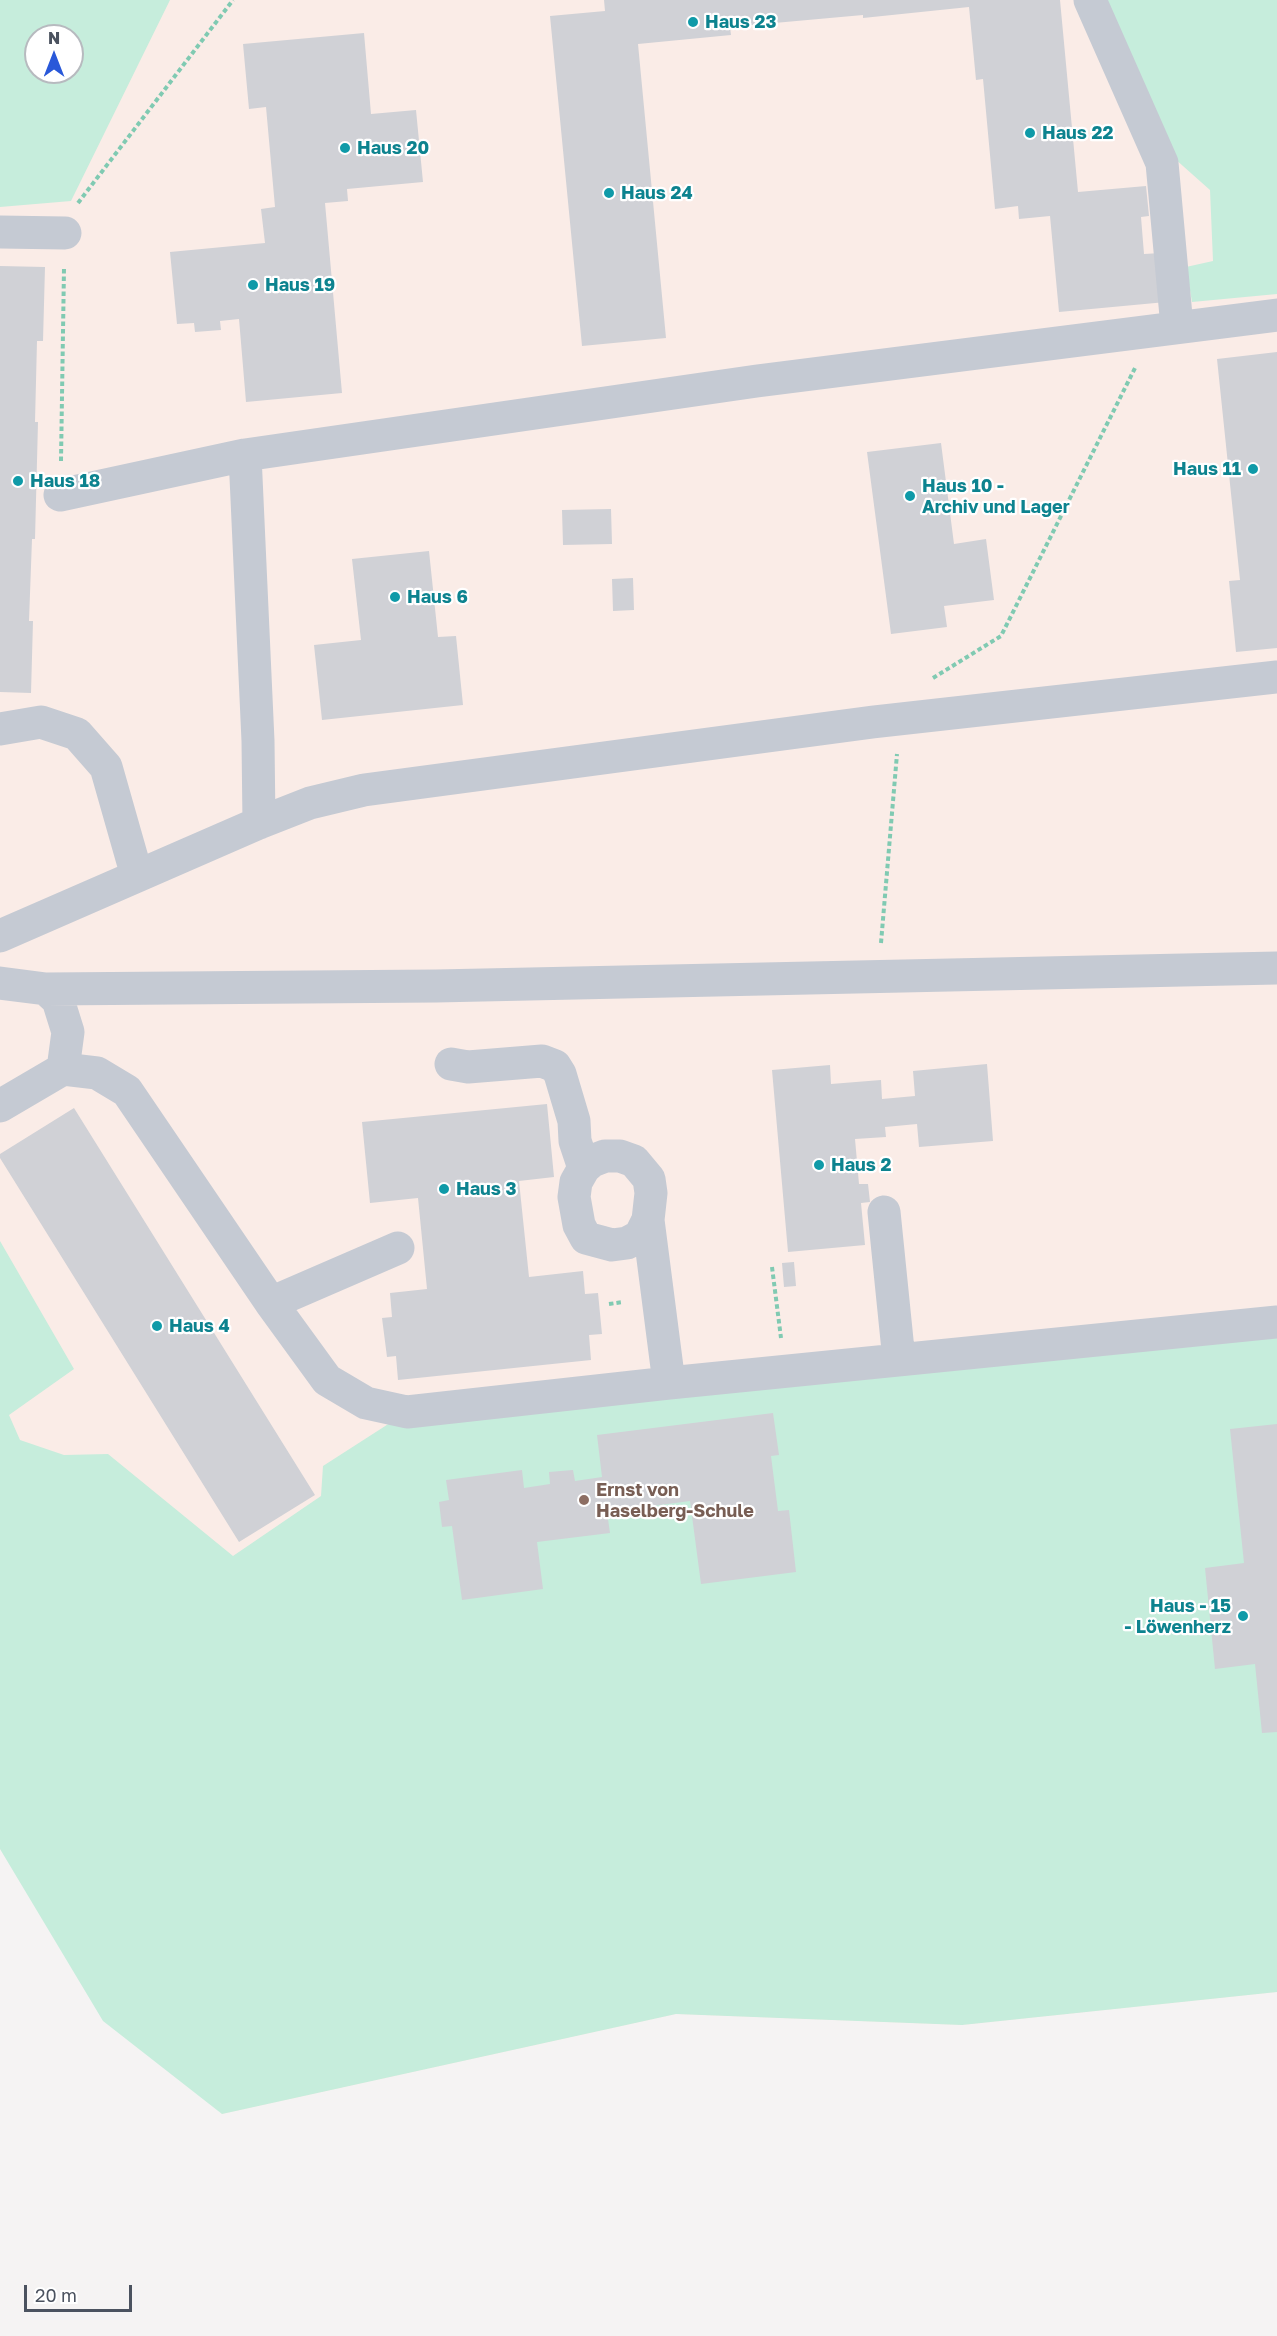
<!DOCTYPE html>
<meta charset="utf-8">
<style>
body{margin:0}
#map{position:relative;width:1277px;height:2336px;overflow:hidden;background:#f5f3f3;font-family:"Golos Text",sans-serif}
canvas{display:block}
.north{position:absolute;left:24px;top:24px;width:60px;height:60px;box-sizing:border-box;background:#fff;border:2px solid #b7babf;border-radius:50%;rotate:0deg;font-size:16px;font-weight:700;line-height:24px;text-align:center;color:#4b525f}
.north::after{content:'';display:block;margin:auto;width:21px;height:27px;background:#2958d9;clip-path:polygon(50% 0,100% 100%,50% 72%,0 100%)}
.scale{position:absolute;left:24px;top:2285px;width:108px;height:27px;box-sizing:border-box;border:3px solid #4b525f;border-top:0;padding-left:8px;font-size:18px;line-height:21px;white-space:nowrap;color:#4b525f;-webkit-text-stroke:4px #fff;paint-order:stroke}
</style>
<div id="map">
<canvas width="1277" height="2336"></canvas>
<div class="north">N</div>
<div class="scale">20 m</div>
</div>
<script>
const g = document.querySelector('canvas').getContext('2d');
g.lineJoin = 'round';
function paint(path, color) { g.fillStyle = color; g.fill(path, 'evenodd'); }
const shape = rows => new Path2D(rows.map(r => 'M' + r).join(''));
function trace(path, color, width, dash) { g.strokeStyle = color; g.lineWidth = width; g.lineCap = dash ? 'butt' : 'round'; g.setLineDash(dash || []); g.stroke(path); }
function label(font, color, halo, rows, align = 'center') {
  g.font = font + ' "Golos Text",sans-serif'; g.lineWidth = 4.5; g.setLineDash([]); g.textBaseline = 'middle'; g.strokeStyle = halo; g.fillStyle = color; for (const [text, x, y, turn = 0] of rows) {
    g.save(); g.translate(x, y); g.rotate((+turn || 0) * Math.PI / 180); g.textAlign = isNaN(turn) ? turn : align; if (halo) g.strokeText(text, 0, 0); g.fillText(text, 0, 0); g.restore();
  }
}
const medical = shape([
 [0,0,1277,0,1277,1992,962,2025,676,2014,222,2114,0,1849],
 [36,36,72,36,72,72,36,72]
]);
const green = shape([
 [0,0,170,0,71,201,0,207],
 [36,36,72,36,72,72,36,72],
 [1105,0,1277,0,1277,294,1192,302,1186,267,1213,261,1210,190,1174,158],
 [0,1241,74,1369,9,1415,20,1440,64,1455,108,1454,233,1556,321,1496,323,1466,407,1412,1277,1322,1277,1992,962,2025,676,2014,222,2114,103,2021,0,1849]
]);
const building = shape([
 [604,0,1060,0,1078,192,1146,186,1149,216,1141,217,1144,254,1161,253,1166,302,1059,312,1050,216,1019,219,1018,206,995,209,983,79,976,80,969,7,863,18,863,15,730,27,731,35,638,44,666,338,582,346,550,16,605,11],
 [364,33,371,114,416,110,423,182,347,189,348,201,325,203,342,393,246,402,239,319,220,321,221,330,195,332,194,323,177,324,170,252,265,243,261,209,275,207,266,107,249,109,243,44],
 [0,266,45,267,43,341,37,341,35,422,38,422,35,539,32,539,29,621,33,621,31,693,0,692],
 [1277,352,1277,648,1236,652,1229,581,1240,580,1217,359],
 [941,443,954,544,986,539,994,600,944,606,947,627,891,634,867,452],
 [611,509,612,544,563,545,562,510],
 [429,551,438,637,456,636,463,705,322,720,314,645,361,640,352,559],
 [633,578,634,610,613,611,612,579],
 [987,1064,993,1141,919,1147,917,1124,885,1127,886,1137,855,1139,859,1184,868,1184,870,1202,861,1203,865,1245,788,1252,772,1070,830,1065,831,1084,881,1080,882,1099,915,1096,913,1071],
 [547,1104,554,1177,519,1181,529,1277,583,1271,585,1294,598,1293,602,1334,589,1335,591,1360,398,1380,396,1356,387,1357,382,1318,392,1317,390,1293,427,1289,418,1198,370,1203,362,1122],
 [74,1108,315,1495,239,1542,0,1158,0,1154],
 [794,1262,796,1286,784,1287,782,1263],
 [773,1413,779,1455,771,1456,778,1511,789,1510,796,1572,701,1584,690,1501,607,1512,610,1533,537,1542,543,1589,462,1600,452,1526,442,1527,439,1502,449,1500,446,1480,522,1470,524,1488,550,1484,549,1472,573,1470,575,1481,602,1477,597,1435],
 [1277,1424,1277,1732,1262,1733,1255,1664,1215,1669,1205,1568,1244,1563,1230,1429]
]);
const path = shape([
 [78,203,233,0],
 [61,461,64,268],
 [933,678,1001,636,1135,368],
 [881,943,897,754],
 [772,1267,781,1338],
 [609,1304,623,1302]
]);
const minor = shape([
 [1090,0,1162,163,1177,327],
 [0,232,65,233],
 [245,455,258,741,259,823],
 [60,495,245,455,757,381,1277,315],
 [0,729,41,722,77,734,106,767,137,876],
 [0,936,259,823,310,803,364,790,873,722,1277,677],
 [0,983,46,989,58,1000,68,1032,63,1069,0,1106],
 [46,989,436,986,1277,968],
 [451,1064,468,1067,542,1061,555,1066,560,1074,574,1121,575,1141,584,1168],
 [63,1069,97,1073,127,1091,271,1303,327,1380,366,1403,407,1412,669,1383,1277,1322],
 [605,1156,620,1156,634,1161,649,1179,651,1193,648,1220,640,1236,627,1243,612,1245,586,1238,579,1225,574,1197,576,1182,584,1168,592,1161,605,1156],
 [884,1212,899,1360],
 [648,1220,669,1383],
 [271,1303,398,1248]
]);
const markers = [
 [693,22,6,"#0f9aa8"],
 [1030,133,6,"#0f9aa8"],
 [345,148,6,"#0f9aa8"],
 [609,193,6,"#0f9aa8"],
 [253,285,6,"#0f9aa8"],
 [1253,469,6,"#0f9aa8"],
 [18,481,6,"#0f9aa8"],
 [910,496,6,"#0f9aa8"],
 [395,597,6,"#0f9aa8"],
 [819,1165,6,"#0f9aa8"],
 [444,1189,6,"#0f9aa8"],
 [157,1326,6,"#0f9aa8"],
 [584,1500,6,"#8d6e63"],
 [1243,1616,6,"#0f9aa8"]
];
const cultureNames = [
 ["Haus 23",705,22],
 ["Haus 22",1042,133],
 ["Haus 20",357,148],
 ["Haus 24",621,193],
 ["Haus 19",265,285],
 ["Haus 11",1241,469,"right"],
 ["Haus 18",30,481],
 ["Haus 10 -",922,486],
 ["Archiv und Lager",922,507],
 ["Haus 6",407,597],
 ["Haus 2",831,1165],
 ["Haus 3",456,1189],
 ["Haus 4",169,1326],
 ["Haus - 15",1231,1606,"right"],
 ["- Löwenherz",1231,1627,"right"]
];
const educationNames = [
 ["Ernst von",596,1490],
 ["Haselberg-Schule",596,1511]
];
paint(medical, '#faece7');
paint(green, '#c6eddc');
paint(building, '#d0d1d6');
trace(path, '#80cab2', 4, [4.5, 3]);
trace(minor, '#c5cad3', 33);
for (const [x, y, r, color] of markers) { const dot = new Path2D(); dot.arc(x, y, r, 0, 2 * Math.PI); g.fillStyle = color; g.fill(dot); trace(dot, '#fff', 2); }
label('bold 18px', '#0d838f', '#fff', cultureNames, 'left');
label('bold 18px', '#785e54', '#fff', educationNames, 'left');
</script>
